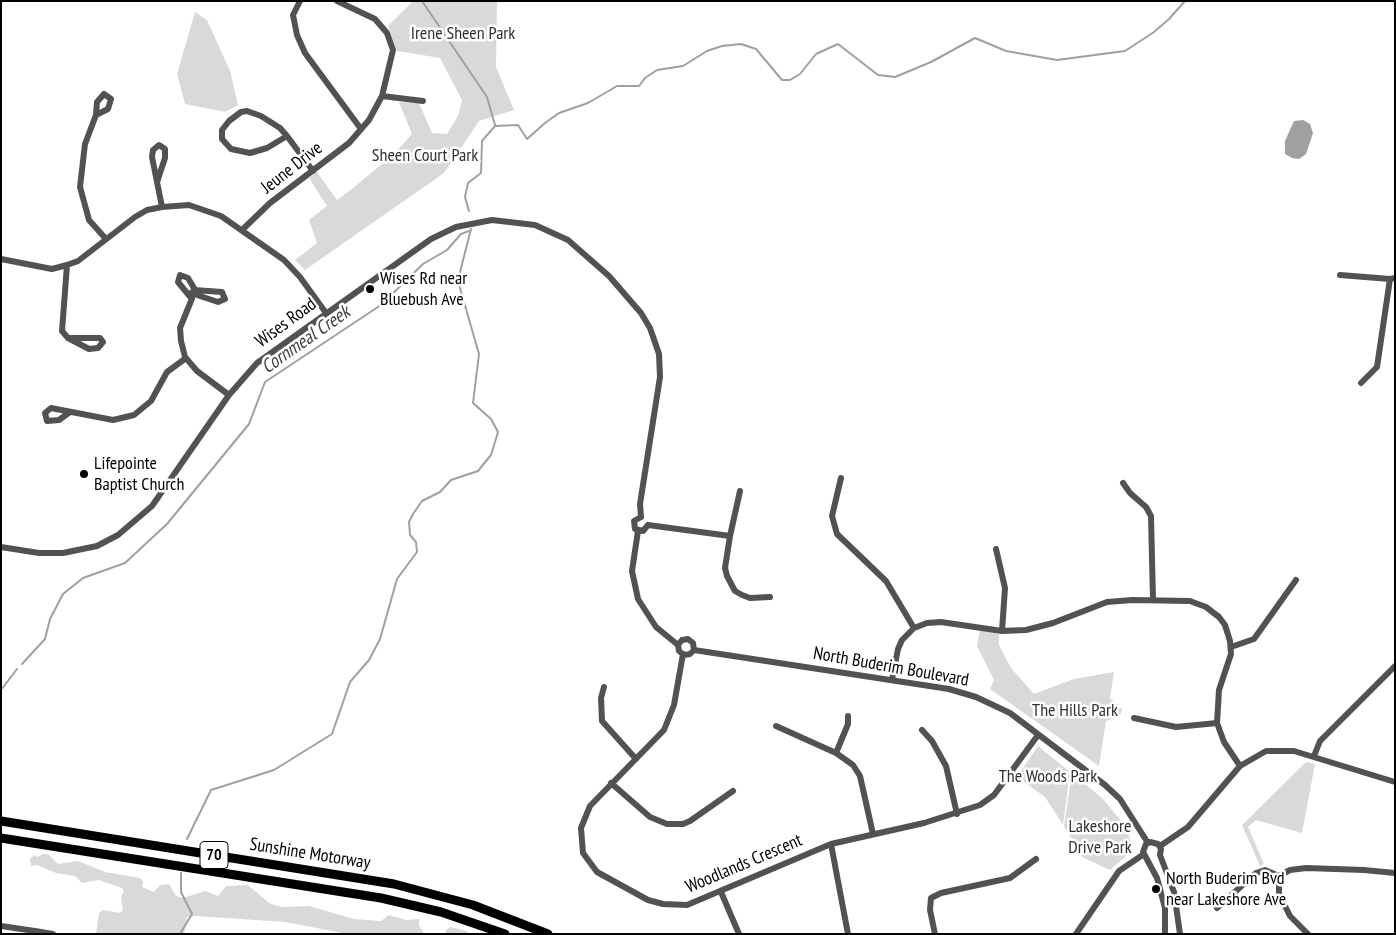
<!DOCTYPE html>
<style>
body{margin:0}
#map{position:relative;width:1396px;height:935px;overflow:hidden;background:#fff;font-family:"PT Sans Narrow",sans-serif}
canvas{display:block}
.frame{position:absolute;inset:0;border:2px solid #000;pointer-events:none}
</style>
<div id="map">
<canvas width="1396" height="935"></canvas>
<div class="frame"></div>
</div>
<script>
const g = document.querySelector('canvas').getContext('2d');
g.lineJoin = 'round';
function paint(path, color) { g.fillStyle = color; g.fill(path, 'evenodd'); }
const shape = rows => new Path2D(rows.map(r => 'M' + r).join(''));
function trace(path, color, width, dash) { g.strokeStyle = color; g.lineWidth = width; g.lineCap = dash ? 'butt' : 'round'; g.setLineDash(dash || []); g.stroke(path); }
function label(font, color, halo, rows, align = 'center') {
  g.font = font + ' "PT Sans Narrow",sans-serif'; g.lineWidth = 5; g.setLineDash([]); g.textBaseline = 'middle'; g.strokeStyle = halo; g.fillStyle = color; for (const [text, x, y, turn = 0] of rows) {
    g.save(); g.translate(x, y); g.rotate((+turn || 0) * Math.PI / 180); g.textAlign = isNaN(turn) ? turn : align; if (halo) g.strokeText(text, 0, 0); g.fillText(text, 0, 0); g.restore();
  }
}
const green = shape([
 [413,1,497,1,496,67,514,110,479,121,444,173,305,270,295,260,317,243,309,220,327,206,309,178,317,172,337,200,352,189,395,153,412,134,399,102,419,103,432,133,447,134,458,116,462,100,440,58,397,51,388,26],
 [195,12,207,20,230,71,238,105,225,112,185,104,177,74],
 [980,630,999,634,999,645,1011,668,1034,694,1074,679,1114,672,1110,698,1122,709,1120,716,1106,721,1099,766,990,689,994,680,977,646],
 [1038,746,1070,772,1063,825,1045,797,1017,777],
 [1306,762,1315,764,1302,833,1256,820,1248,827,1264,864,1260,866,1242,825],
 [1072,773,1103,799,1126,827,1132,846,1131,852,1110,870,1082,857,1064,826],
 [43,854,48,854,58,864,78,861,105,872,140,878,143,881,142,887,154,892,160,885,169,884,176,896,182,898,206,891,218,896,226,886,248,885,269,903,281,907,309,906,354,919,381,921,389,915,406,920,419,919,419,925,424,934,348,934,285,922,196,916,187,917,184,934,96,934,99,913,103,910,120,913,123,910,121,897,124,891,122,888,99,880,82,883,75,876,56,873,37,865,31,866,30,859,34,855,37,857],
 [450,927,467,931,468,934,447,934,445,931]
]);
const water = shape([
 [1303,120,1310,124,1313,133,1306,154,1299,159,1292,158,1285,154,1285,141,1294,121]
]);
const stream = shape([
 [422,1,487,97,495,125],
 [469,211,465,197,468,183,481,173,482,141,495,126,518,125,527,139,545,123,559,113,588,103,617,86,639,86,645,78,657,70,683,66,707,51,722,46,741,44,756,49,782,80,790,80,800,74,816,54,838,44,878,75,895,77,931,62,975,38,1006,51,1057,60,1125,51,1154,32,1169,19,1185,1],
 [22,664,45,639,50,619,63,594,83,578,125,563,167,524,249,424,265,382,381,305,423,264,447,250,461,234,469,231],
 [1,690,17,669],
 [187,839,211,790,274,770,332,734,350,682,369,660,380,639,397,579,417,552,416,542,410,535,409,522,413,514,422,501,440,492,451,480,478,471,491,455,498,432,491,419,473,403,479,354,460,288,459,276,471,229],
 [180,934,192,914,181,892,181,873]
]);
const minor = shape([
 [300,1,293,15,297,35,305,53,361,129],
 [382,96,423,101],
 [96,115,108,109,111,99,104,94,97,102,96,115,85,144,80,187,89,220,106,239],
 [287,136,267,148,250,153,231,149,222,139,222,130,229,121,241,112,247,111,261,116,280,128,287,136,313,171],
 [157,182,165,158,165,149,159,145,153,150,152,157,162,207],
 [242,230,270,203,349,143,369,120,382,96,393,50,387,33,375,19,337,1],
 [1,259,52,269,67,265,78,261,135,217,147,210,162,207,189,205,221,216,284,260,300,277,326,313],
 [67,265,62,331,68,338,89,349,98,348,103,342,100,338,68,338],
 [1340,275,1390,279,1395,278],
 [191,293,218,302,225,299,222,292,194,290],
 [192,299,178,282,180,275,188,278,194,288,193,293,191,301,180,328,181,341,185,357,197,371,229,395],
 [1361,383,1377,367,1390,279],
 [70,412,59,420,47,421,45,413,51,408,113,420,134,415,151,401,167,372,186,358],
 [841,478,832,516,837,534,886,581,914,628],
 [1123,483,1130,493,1146,507,1151,516,1153,600],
 [740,491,730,536,725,568,727,576,735,591,742,595,750,598,770,597],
 [641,517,634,521,635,529,643,531,648,525],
 [648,525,730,536],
 [638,531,632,571,638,599,656,627,678,645],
 [1,547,39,553,63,553,97,546,118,535,152,506,229,395,257,363,431,239,456,227,492,220,535,225,568,240,609,276,641,313,650,328,659,354,660,377,640,504,641,517],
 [996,549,1005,588,1002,631],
 [678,645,682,640,688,639,693,643,694,650],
 [678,645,679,651,684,655,690,654,694,650],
 [1231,647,1254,639,1296,580],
 [694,650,949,689,976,697,1010,713,1105,785,1120,799,1148,843],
 [683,654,674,705,664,730,590,806,581,828,583,853,597,872,648,900,663,904,687,905,831,844,924,823,980,805,994,795,1038,735],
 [892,680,898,649,902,640,914,628,927,623,941,622,1002,631,1026,630,1053,623,1107,602,1132,600,1190,601,1206,607,1219,617,1225,625,1230,641,1231,654,1219,690,1217,723,1224,742,1240,766],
 [604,687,601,698,602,721,636,759],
 [1134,718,1176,727,1217,723],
 [776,726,836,753,853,765,860,776,873,834],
 [922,730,932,741,946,766,957,814],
 [836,753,848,724,848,716],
 [1314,756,1320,741,1395,666],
 [611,783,650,817,667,824,683,824,690,821,733,791],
 [831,844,848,934],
 [1160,846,1188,827,1240,766,1266,751,1294,751,1395,782],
 [1279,876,1279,894,1290,916,1308,934],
 [721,892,739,934],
 [1217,908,1256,873,1265,870,1279,876,1290,870,1306,868,1364,870,1395,873],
 [1,926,35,931,37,934],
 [35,931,53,934],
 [935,934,930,910,931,898,941,893,1010,878,1036,859],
 [1076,934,1119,871,1144,854],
 [1165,934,1165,908,1157,878,1143,852,1146,844,1150,842,1158,844,1161,849,1160,855,1174,892,1180,934]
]);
const highway = shape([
 [1,821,394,884,473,905,548,934],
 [1,838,381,898,441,912,505,934]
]);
const markers = [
 [370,289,5,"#000"],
 [84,474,5,"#000"],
 [1156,889,5,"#000"]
];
const shields = [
 [214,855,28]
];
const shieldNames = [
 ["70",214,855]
];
const parkNames = [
 ["Irene Sheen Park",463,34],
 ["Sheen Court Park",425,156],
 ["The Hills Park",1075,711],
 ["The Woods Park",1048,777],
 ["Lakeshore",1100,827],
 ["Drive Park",1100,848]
];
const streetNames = [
 ["Jeune Drive",292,168,-38],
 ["Wises Road",286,323,-36],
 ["North Buderim Boulevard",891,667,10],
 ["Sunshine Motorway",310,854,9],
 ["Woodlands Crescent",744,864,-23]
];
const poiNames = [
 ["Wises Rd near",380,279],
 ["Bluebush Ave",380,300],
 ["Lifepointe",94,464],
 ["Baptist Church",94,485],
 ["North Buderim Bvd",1166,879],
 ["near Lakeshore Ave",1166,900]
];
const waterNames = [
 ["Cornmeal Creek",306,340,-35]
];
paint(green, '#d9d9d9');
paint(water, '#a0a0a0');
trace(stream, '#a0a0a0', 2);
trace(minor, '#525252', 6);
trace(highway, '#000', 9);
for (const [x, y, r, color] of markers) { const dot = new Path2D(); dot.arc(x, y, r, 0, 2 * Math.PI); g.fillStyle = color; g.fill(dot); trace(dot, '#fff', 2); }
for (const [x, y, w] of shields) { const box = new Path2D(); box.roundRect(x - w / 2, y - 13.5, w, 27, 4); g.fillStyle = '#fff'; g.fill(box); trace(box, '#000', 1); }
label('bold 16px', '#000', null, shieldNames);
label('18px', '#303030', '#fff', parkNames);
label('18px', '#000', '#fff', streetNames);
label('18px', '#000', '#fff', poiNames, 'left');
label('italic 19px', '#414141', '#fff', waterNames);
</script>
